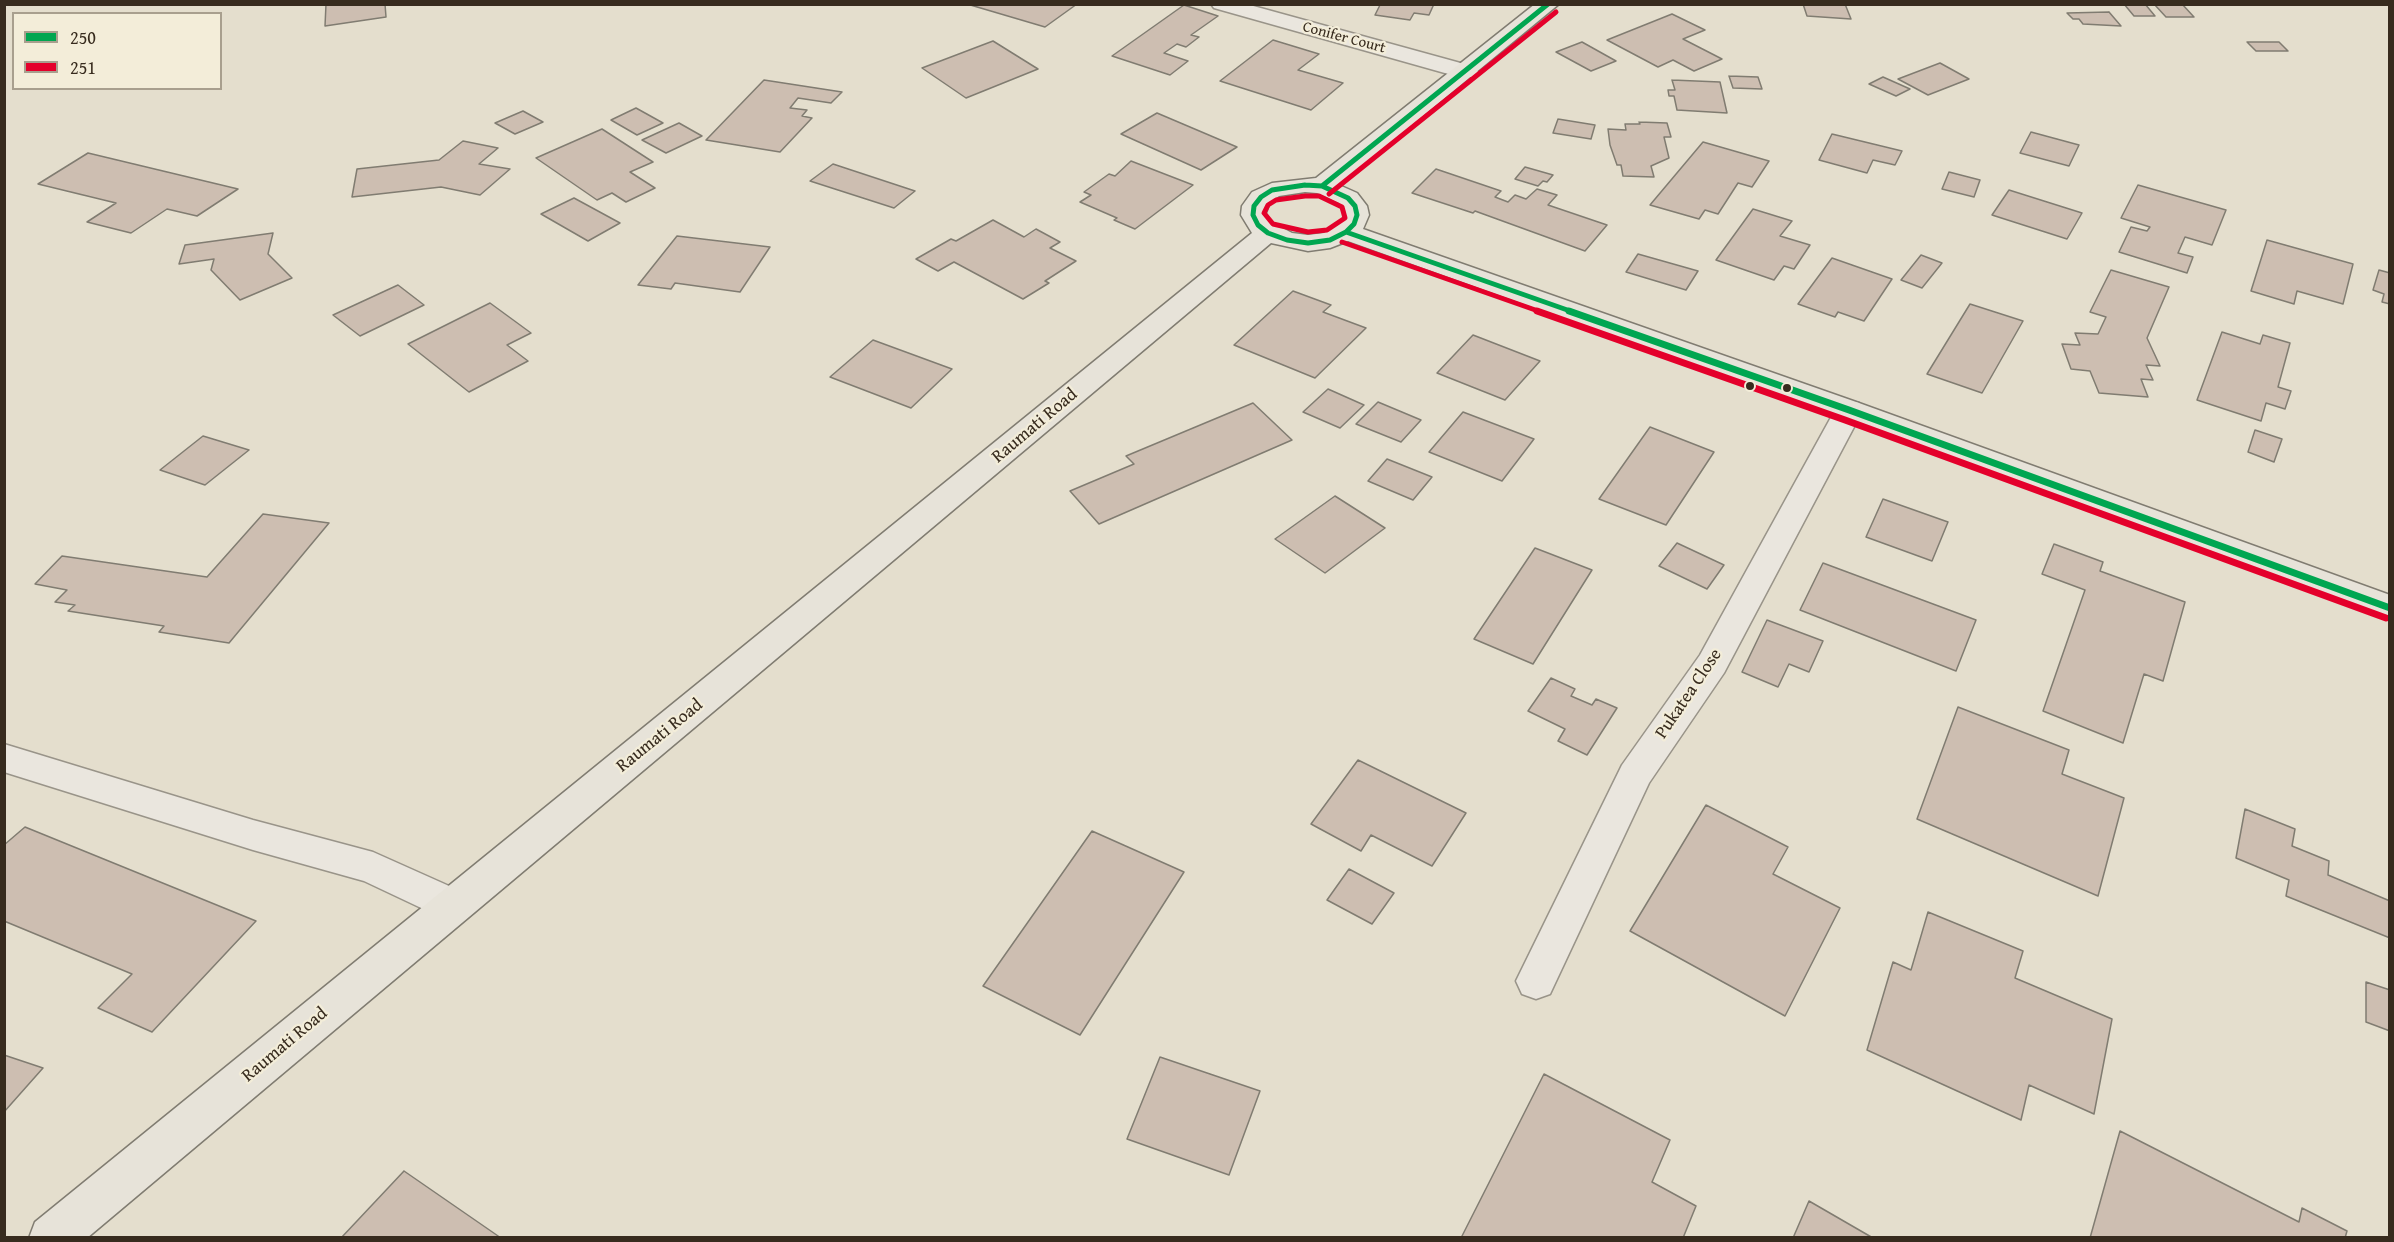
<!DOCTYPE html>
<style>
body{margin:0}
#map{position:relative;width:2394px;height:1242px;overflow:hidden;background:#e4decd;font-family:"Gentium Book Plus",serif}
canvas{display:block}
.frame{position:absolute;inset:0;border:6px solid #372b1e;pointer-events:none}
.legend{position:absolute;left:12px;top:12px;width:210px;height:78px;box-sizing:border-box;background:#f3edd9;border:2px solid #a89f8e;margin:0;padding:8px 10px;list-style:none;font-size:18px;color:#372b1e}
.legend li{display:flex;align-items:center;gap:12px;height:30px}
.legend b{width:30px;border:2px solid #a89f8e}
</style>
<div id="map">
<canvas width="2394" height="1242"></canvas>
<div class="frame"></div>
<ul class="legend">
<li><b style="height:8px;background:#00a651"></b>250</li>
<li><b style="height:8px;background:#e4002b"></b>251</li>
</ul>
</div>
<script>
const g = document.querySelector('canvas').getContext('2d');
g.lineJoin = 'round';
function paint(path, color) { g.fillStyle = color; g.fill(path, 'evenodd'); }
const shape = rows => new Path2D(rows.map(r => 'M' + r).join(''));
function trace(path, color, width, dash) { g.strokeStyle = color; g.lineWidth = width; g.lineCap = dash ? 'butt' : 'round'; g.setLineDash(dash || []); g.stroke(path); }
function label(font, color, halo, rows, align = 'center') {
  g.font = font + ' "Gentium Book Plus",serif'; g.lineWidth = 4.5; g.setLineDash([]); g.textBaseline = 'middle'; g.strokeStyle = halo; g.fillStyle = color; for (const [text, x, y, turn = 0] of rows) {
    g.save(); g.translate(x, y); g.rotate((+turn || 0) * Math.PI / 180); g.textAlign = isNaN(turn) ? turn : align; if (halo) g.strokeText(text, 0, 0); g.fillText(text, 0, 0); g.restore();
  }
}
const building = shape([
 [326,4,385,4,386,17,325,26,326,4],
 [967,4,1077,4,1045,27,967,4],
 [1377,4,1434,4,1429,15,1414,13,1410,20,1375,15,1380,5,1377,4],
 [1803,4,1845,4,1851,19,1807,16,1803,4],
 [2124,4,2145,4,2155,16,2134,16,2124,4],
 [2154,4,2182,4,2194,17,2166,17,2154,4],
 [1184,5,1218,16,1191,35,1199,37,1186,47,1177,44,1164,53,1188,61,1170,75,1112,56,1184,5],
 [2109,12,2121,26,2083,24,2079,19,2073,19,2067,13,2109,12],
 [1672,14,1705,30,1683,39,1722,59,1694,71,1673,60,1658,67,1607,40,1672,14],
 [1273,40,1319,54,1298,70,1343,83,1311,110,1220,81,1273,40],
 [993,41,1038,69,966,98,922,68,993,41],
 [1582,42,1616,61,1591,71,1556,52,1582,42],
 [2247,42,2279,42,2288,51,2256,51,2247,42],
 [1940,63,1969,79,1928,95,1898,79,1940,63],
 [1729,76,1758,77,1762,89,1733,88,1729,76],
 [1883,77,1910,89,1896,96,1869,84,1883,77],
 [764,80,842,92,831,103,798,98,790,108,807,110,802,116,812,118,780,152,706,140,764,80],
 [1672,80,1720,82,1727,113,1677,110,1674,96,1669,96,1668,90,1675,90,1672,80],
 [636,108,663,123,637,135,611,120,636,108],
 [523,111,543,122,515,134,495,123,523,111],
 [1157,113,1237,147,1201,170,1121,134,1157,113],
 [1558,119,1595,125,1591,139,1553,133,1558,119],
 [1639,122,1667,123,1671,137,1664,137,1669,158,1651,166,1654,177,1623,176,1621,165,1617,165,1610,145,1608,129,1626,130,1625,124,1640,124,1639,122],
 [679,123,702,136,666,153,642,140,679,123],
 [602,129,653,162,630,172,655,188,626,202,612,193,597,200,536,158,602,129],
 [2031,132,2079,145,2069,166,2020,153,2031,132],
 [1832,134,1902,151,1895,165,1873,160,1867,173,1819,160,1832,134],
 [463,141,498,148,479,164,510,169,480,195,441,187,352,197,357,169,439,160,463,141],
 [1703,142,1769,161,1752,187,1738,183,1718,214,1705,210,1699,219,1650,205,1703,142],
 [88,153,238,189,197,216,167,209,131,233,87,222,116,203,38,184,88,153],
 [1131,161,1193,185,1135,229,1114,220,1117,218,1080,202,1091,195,1084,192,1109,174,1115,176,1131,161],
 [833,164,915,191,894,208,810,181,833,164],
 [1525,167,1553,175,1547,182,1543,181,1538,186,1515,179,1525,167],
 [1436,169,1501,191,1495,197,1508,202,1515,195,1526,199,1537,189,1557,195,1548,205,1607,225,1585,251,1475,211,1473,213,1412,193,1436,169],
 [1949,172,1980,180,1974,197,1942,189,1949,172],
 [2138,185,2226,210,2212,245,2185,237,2178,253,2193,257,2187,273,2119,252,2131,227,2147,231,2150,227,2121,218,2138,185],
 [2009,190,2082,213,2067,239,1992,215,2009,190],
 [574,198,620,223,588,241,541,214,574,198],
 [1753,209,1792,221,1780,236,1810,245,1794,269,1784,266,1774,280,1716,260,1753,209],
 [993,220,1024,237,1036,229,1060,242,1050,248,1076,261,1045,281,1049,283,1023,299,954,262,938,271,916,259,951,239,956,241,993,220],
 [273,233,268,254,292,278,240,300,211,270,214,259,179,264,185,245,273,233],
 [677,236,770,247,740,292,675,283,671,289,638,285,677,236],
 [2267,240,2353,264,2343,304,2297,291,2294,304,2251,291,2267,240],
 [1638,254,1698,271,1686,290,1626,272,1638,254],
 [1921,255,1942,263,1922,288,1901,280,1921,255],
 [1832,258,1892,279,1864,321,1838,312,1835,317,1798,304,1832,258],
 [2111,270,2169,287,2147,338,2160,366,2146,365,2153,380,2141,379,2148,397,2099,393,2090,371,2071,369,2062,344,2080,345,2075,333,2098,334,2106,317,2090,312,2111,270],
 [2379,270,2390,273,2390,304,2382,302,2384,294,2373,290,2379,270],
 [398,285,424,305,360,336,333,315,398,285],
 [1293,291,1331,305,1323,312,1366,328,1315,378,1234,345,1293,291],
 [490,303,531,333,507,345,528,361,469,392,408,344,490,303],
 [1970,304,2023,321,1982,393,1927,374,1970,304],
 [2222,332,2260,344,2263,335,2290,343,2278,387,2291,391,2285,409,2266,403,2261,421,2197,400,2222,332],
 [1473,335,1540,361,1505,400,1437,373,1473,335],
 [873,340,952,369,911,408,830,377,873,340],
 [1328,389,1364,405,1340,428,1303,412,1328,389],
 [1378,402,1421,420,1401,442,1356,424,1378,402],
 [1253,403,1292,440,1099,524,1070,491,1134,464,1126,456,1253,403],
 [1463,412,1534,439,1502,481,1429,452,1463,412],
 [1650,427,1714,452,1666,525,1599,499,1650,427],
 [2255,430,2282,439,2274,462,2248,452,2255,430],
 [203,436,249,450,205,485,160,470,203,436],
 [1387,459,1432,477,1413,500,1368,481,1387,459],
 [1335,496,1385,528,1325,573,1275,539,1335,496],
 [1883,499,1948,522,1932,561,1866,537,1883,499],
 [263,514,329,523,229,643,159,632,164,626,68,611,75,605,55,602,67,590,35,584,62,556,207,577,263,514],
 [1677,543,1724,565,1707,589,1659,566,1677,543],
 [2054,544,2103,562,2100,571,2185,602,2163,681,2144,674,2123,743,2043,711,2085,590,2042,574,2054,544],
 [1535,548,1592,570,1533,664,1474,639,1535,548],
 [1823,563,1976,620,1956,671,1800,610,1823,563],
 [1767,620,1823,641,1809,672,1789,664,1778,687,1742,672,1767,620],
 [1551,678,1575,689,1571,696,1592,705,1596,699,1617,708,1587,755,1558,741,1565,729,1528,711,1551,678],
 [1958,707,2069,750,2062,774,2124,798,2098,896,1917,819,1958,707],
 [1358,760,1466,813,1432,866,1371,835,1361,851,1311,824,1358,760],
 [1706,805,1788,847,1773,874,1840,908,1785,1016,1630,931,1706,805],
 [2245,809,2295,829,2292,846,2329,861,2328,875,2390,901,2390,938,2286,896,2289,880,2236,858,2245,809],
 [25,827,256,921,152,1032,98,1008,132,974,4,921,4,845,25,827],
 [1092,831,1184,872,1080,1035,983,986,1092,831],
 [1349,869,1394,893,1372,924,1327,900,1349,869],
 [1928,912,2023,951,2015,978,2112,1019,2094,1114,2029,1085,2021,1120,1867,1050,1893,962,1911,970,1928,912],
 [2366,982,2390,990,2390,1031,2366,1022,2366,982],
 [4,1055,43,1068,4,1112,4,1055],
 [1160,1057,1260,1091,1229,1175,1127,1139,1160,1057],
 [1544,1074,1670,1140,1652,1182,1696,1206,1683,1238,1461,1238,1544,1074],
 [2120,1131,2299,1222,2302,1208,2347,1231,2345,1238,2090,1238,2120,1131],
 [404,1171,501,1238,341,1238,404,1171],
 [1809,1201,1873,1238,1793,1238,1809,1201]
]);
const minor = shape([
 [1211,4,1246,4,1475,67,1478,72,1475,77,1459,77,1214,8,1211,4],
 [1849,401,1859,403,1863,410,1724,673,1649,783,1550,994,1536,999,1522,994,1516,981,1622,765,1700,655,1835,410,1839,403,1849,401],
 [4,744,253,820,373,852,467,894,472,906,467,918,453,923,364,881,253,850,4,772,4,744]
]);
const major = shape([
 [1535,4,1559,4,1339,185,1357,193,1367,206,1369,215,1363,229,1859,403,2390,595,2390,620,1839,417,1348,241,1330,248,1308,251,1271,243,87,1238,29,1238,35,1222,1252,233,1241,215,1242,206,1252,192,1272,183,1316,178,1535,4],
 [1305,192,1317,193,1339,203,1345,215,1342,221,1324,233,1308,235,1292,233,1269,221,1265,215,1270,202,1279,196,1305,192]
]);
const bus1Far1 = shape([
 [1305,185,1322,186,1348,198,1355,206,1357,215,1354,224,1346,232,1330,240,1308,243,1287,240,1268,233,1258,225,1253,215,1254,206,1261,197,1272,190,1305,185],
 [1322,186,1548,4],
 [1346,232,1573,312]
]);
const bus1 = shape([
 [1569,311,1849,410,2390,608]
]);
const bus2Far1 = shape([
 [1329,194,1556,12],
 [1305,196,1319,196,1342,207,1345,218,1327,230,1308,232,1273,224,1264,213,1268,205,1276,200,1305,196],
 [1342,242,1541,312]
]);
const bus2 = shape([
 [1537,311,1845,420,2386,618]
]);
const markers = [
 [1750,386,5,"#372b1e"],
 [1787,388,5,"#372b1e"]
];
const farStreetnames = [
 ["Conifer Court",1344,38,15]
];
const streetNames = [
 ["Raumati Road",1035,426,-40],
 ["Pukatea Close",1689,694,-56],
 ["Raumati Road",660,736,-39],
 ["Raumati Road",285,1045,-40]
];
paint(building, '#cdbeb1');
trace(building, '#807c71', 1.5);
trace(minor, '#999489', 3);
trace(major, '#807c71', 3);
paint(minor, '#eae6de');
paint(major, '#e7e3d9');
trace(bus1Far1, '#00a651', 5);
trace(bus1, '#00a651', 7);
trace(bus2Far1, '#e4002b', 5);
trace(bus2, '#e4002b', 7);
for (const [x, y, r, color] of markers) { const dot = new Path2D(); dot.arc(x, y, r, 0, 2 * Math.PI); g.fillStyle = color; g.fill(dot); trace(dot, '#f3edd9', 2); }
label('15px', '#372b1e', '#f3edd9', farStreetnames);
label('18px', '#372b1e', '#f3edd9', streetNames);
</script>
